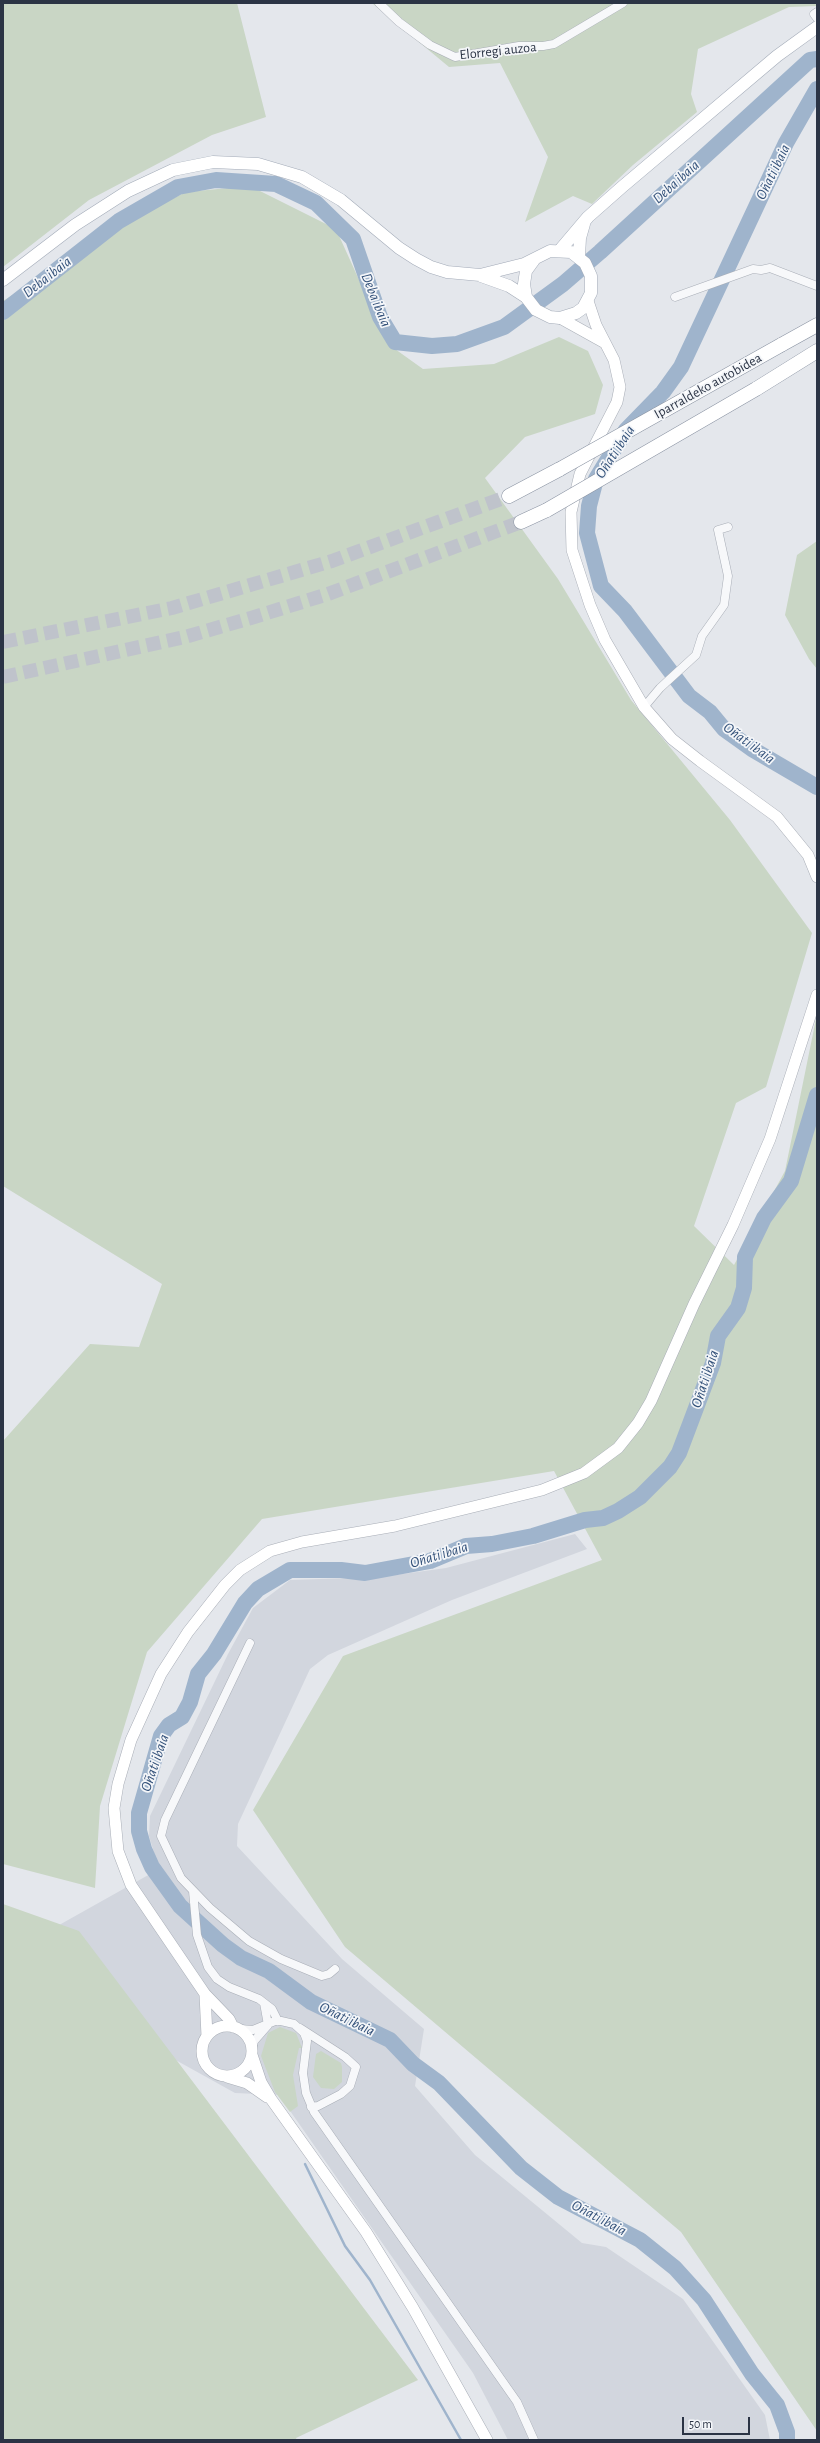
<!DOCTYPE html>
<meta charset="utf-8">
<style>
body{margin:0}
#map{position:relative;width:820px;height:2443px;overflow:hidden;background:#e4e7ec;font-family:"Alegreya Sans",sans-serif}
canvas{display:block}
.frame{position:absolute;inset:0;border:4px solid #2b3445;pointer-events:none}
.scale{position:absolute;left:682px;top:2417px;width:68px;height:18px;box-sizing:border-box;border:2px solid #2b3445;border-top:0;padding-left:5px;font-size:12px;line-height:14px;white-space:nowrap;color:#2b3445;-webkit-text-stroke:3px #f4f6f9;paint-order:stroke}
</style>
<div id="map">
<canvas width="820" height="2443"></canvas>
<div class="frame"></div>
<div class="scale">50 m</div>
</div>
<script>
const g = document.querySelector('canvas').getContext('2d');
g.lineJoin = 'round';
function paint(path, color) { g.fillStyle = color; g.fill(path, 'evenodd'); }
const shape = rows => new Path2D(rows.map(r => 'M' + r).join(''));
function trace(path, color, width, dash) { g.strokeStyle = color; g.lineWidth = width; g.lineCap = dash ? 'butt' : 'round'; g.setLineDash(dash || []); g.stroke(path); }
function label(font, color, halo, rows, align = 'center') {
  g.font = font + ' "Alegreya Sans",sans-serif'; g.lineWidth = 3.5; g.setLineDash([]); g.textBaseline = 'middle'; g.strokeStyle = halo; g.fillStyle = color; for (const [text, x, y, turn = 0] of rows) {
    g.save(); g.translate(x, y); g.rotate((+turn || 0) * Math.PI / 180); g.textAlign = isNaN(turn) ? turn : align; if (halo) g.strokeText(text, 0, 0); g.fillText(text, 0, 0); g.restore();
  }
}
const built = shape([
 [575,1534,587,1549,452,1600,328,1655,310,1669,238,1824,237,1846,342,1959,424,2029,415,2086,475,2155,582,2243,606,2247,683,2299,765,2415,770,2440,508,2440,473,2373,279,2095,235,2093,136,2038,52,1929,159,1869,149,1836,150,1816,228,1654,253,1608,290,1580,381,1577,446,1568]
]);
const green = shape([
 [3,3,237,3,266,117,212,135,89,200,3,267],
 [372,3,817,3,817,6,789,7,698,49,691,94,697,112,633,165,592,204,573,196,525,222,548,157,500,63,449,67],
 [250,186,336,229,388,344,423,369,494,364,559,337,588,351,603,385,595,414,525,437,485,478,558,579,631,700,730,820,812,933,766,1087,736,1103,694,1226,734,1265,785,1171,817,1014,817,2431,681,2232,345,1947,253,1810,343,1656,602,1560,554,1471,262,1519,147,1652,100,1806,95,1888,3,1864,3,1441,90,1344,139,1347,162,1284,3,1186,3,301,143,213,186,192],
 [817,541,817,669,809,659,785,615,797,555],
 [3,1904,79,1931,418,2380,296,2438,297,2440,3,2440],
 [280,2027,296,2033,302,2048,299,2048,293,2075,298,2106,290,2112,275,2092,261,2056,268,2033],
 [321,2051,341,2063,342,2067,342,2082,334,2089,321,2088,313,2077,316,2054]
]);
const stream = shape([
 [305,2164,345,2246,370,2280,461,2440]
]);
const river = shape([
 [817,89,786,143,681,367,663,392,626,430,596,479,589,506,587,533,601,586,625,611,689,696,710,712,724,729,752,749,817,787],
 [3,312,119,221,178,187,216,180,276,184,316,203,353,239,380,317,395,342,432,346,457,344,504,327,563,284,600,252,810,60,817,59],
 [787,2440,787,2432,777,2405,752,2374,704,2300,675,2268,640,2240,558,2197,521,2168,439,2083,413,2064,390,2040,311,2002,269,1971,241,1958,223,1945,180,1906,152,1867,144,1849,139,1831,139,1813,161,1736,169,1725,182,1717,190,1702,198,1674,214,1654,245,1603,258,1589,290,1570,341,1570,365,1573,430,1561,466,1546,492,1544,533,1536,585,1520,603,1518,618,1511,640,1497,670,1467,679,1453,713,1363,718,1336,738,1308,744,1288,745,1257,764,1218,791,1181,817,1095]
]);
const highwayTunnel = shape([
 [3,642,172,608,332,561,509,496],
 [3,677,185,637,251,618,328,594,521,522]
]);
const street = shape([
 [379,3,399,22,430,45,455,57,519,46,543,46,554,44,623,3],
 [817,12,814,14,817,18],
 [675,297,753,269,761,270,770,268,817,286],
 [644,707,660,688,696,655,702,636,724,605,728,576,718,530,728,527],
 [250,1643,165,1820,161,1836,181,1878,210,1908,249,1941,281,1959,322,1976,329,1974,335,1969],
 [193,1891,197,1935,208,1967,217,1979,229,1987,259,1999,272,2009,278,2021],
 [300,2028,345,2057,356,2067,350,2086,341,2094,318,2106,311,2107],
 [240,2029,253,2030,275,2021,281,2021,294,2024,304,2033,307,2041,303,2073,306,2093,314,2112,517,2402,534,2440],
 [252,2049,254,2041,268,2025,264,2003]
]);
const secondary = shape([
 [588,301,596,325,614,360,620,387,617,402,580,474,571,512,572,550,590,605,605,640,644,707,672,739,700,761,777,817,808,855,817,877],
 [560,318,605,343],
 [205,1994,207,2036],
 '202 2051a25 25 0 1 1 50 0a25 25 0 1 1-50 0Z',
 [233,2027,229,2019,205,1994,131,1885,118,1851,114,1808,118,1784,131,1740,161,1674,188,1632,225,1585,240,1570,270,1551,302,1542,395,1526,542,1490,584,1473,618,1448,638,1423,651,1401,694,1304,733,1225,770,1139,817,995],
 [252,2055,261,2082,271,2099,366,2232,413,2308,487,2440],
 [227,2077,247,2083,267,2097]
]);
const primary = shape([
 [560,250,588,217,622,187,777,56,817,27],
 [579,257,580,238,584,224],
 [481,276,509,286,526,297],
 [3,280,75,225,128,191,173,170,213,162,258,164,302,177,341,200,399,248,416,259,431,267,447,272,480,275,524,264,550,251,571,252,585,263,591,276,591,293,583,308,576,313,560,318,550,317,536,310,526,297,524,284,526,271,534,260]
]);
const highway = shape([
 [781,345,817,325],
 [756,389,817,351],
 [509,496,560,469],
 [521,522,547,510]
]);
const highwayBridge = shape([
 [560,469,781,345],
 [547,510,756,389]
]);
const streetNames = [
 ["Elorregi auzoa",498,51,-6],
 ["Iparraldeko autobidea",708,386,-29]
];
const waterNames = [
 ["Oñati ibaia",773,172,-64],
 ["Deba ibaia",676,182,-42],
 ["Deba ibaia",47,277,-38],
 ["Deba ibaia",376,300,68],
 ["Oñati ibaia",615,452,-57],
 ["Oñati ibaia",749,743,36],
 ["Oñati ibaia",705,1379,-72],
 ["Oñati ibaia",439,1555,-17],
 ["Oñati ibaia",155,1763,-71],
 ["Oñati ibaia",347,2019,26],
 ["Oñati ibaia",599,2218,28]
];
paint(built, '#d2d6de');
paint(green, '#c9d6c5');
trace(stream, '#9fb4cc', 2.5);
trace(river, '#9fb4cc', 16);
trace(highwayTunnel, '#bfc3cb', 14, [14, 7]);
trace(street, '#a9aeb7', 9);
trace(secondary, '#a9aeb7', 12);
trace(primary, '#a3abb8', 13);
trace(highway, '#8b94a3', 15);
trace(street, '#f7f8fa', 8);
trace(secondary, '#fff', 11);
trace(primary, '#fff', 12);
trace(highway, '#fff', 14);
trace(highwayBridge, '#8b94a3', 15, []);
trace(highwayBridge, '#fff', 14);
label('14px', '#2b3445', '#f4f6f9', streetNames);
label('italic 15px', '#34527a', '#f4f6f9', waterNames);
</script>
